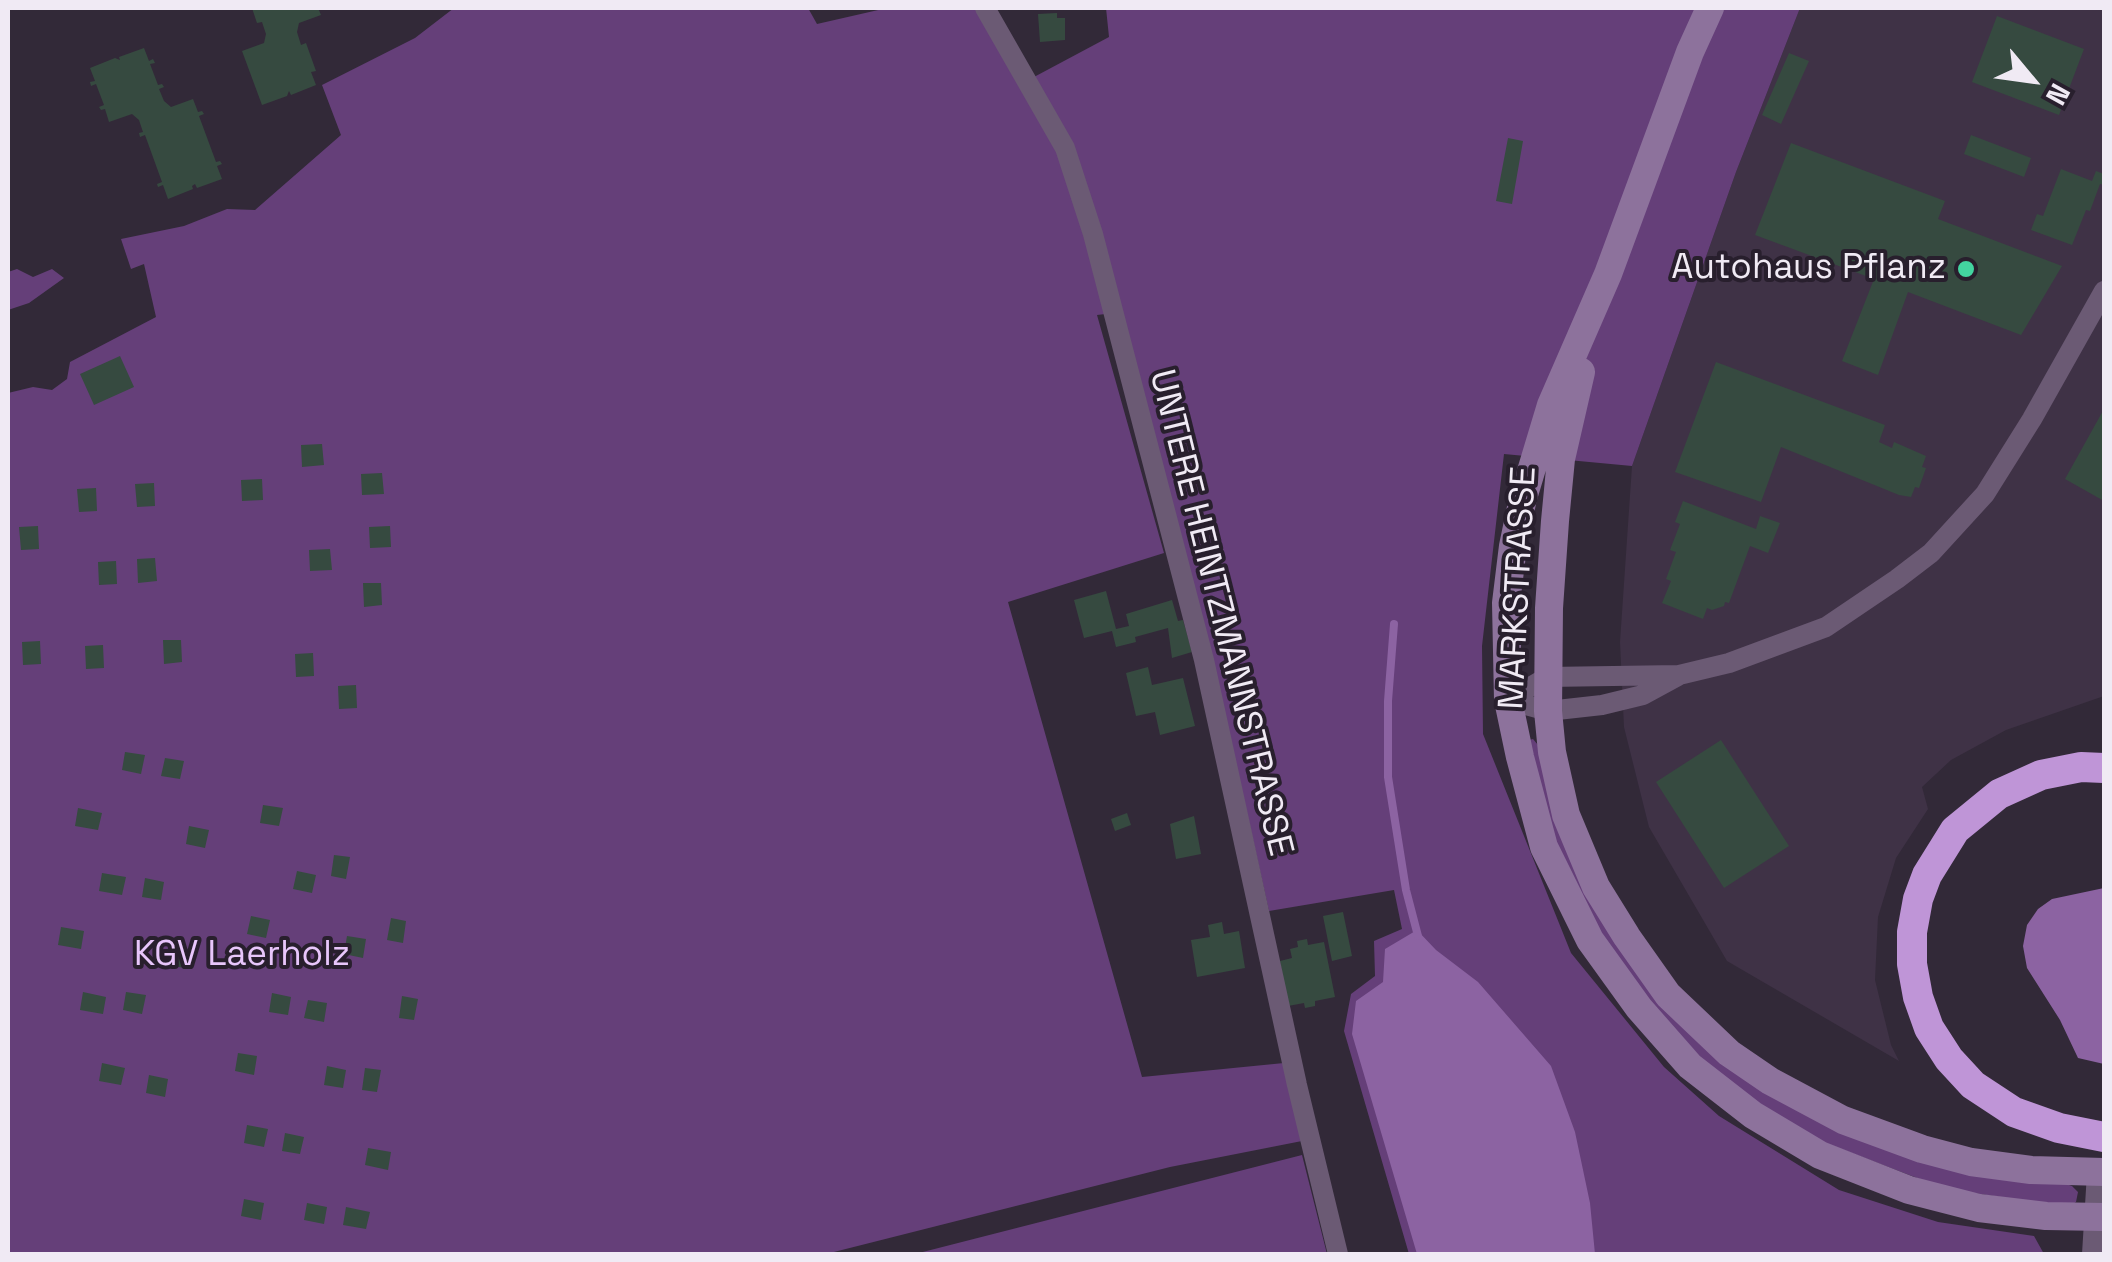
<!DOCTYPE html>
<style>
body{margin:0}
#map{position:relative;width:2112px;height:1262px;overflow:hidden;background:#322938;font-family:"Space Grotesk",sans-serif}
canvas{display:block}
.frame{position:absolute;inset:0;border:10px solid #f0eaf4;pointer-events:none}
.north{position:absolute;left:1982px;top:30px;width:100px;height:100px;-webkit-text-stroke:8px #281f2d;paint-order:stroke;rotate:119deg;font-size:28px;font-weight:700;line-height:40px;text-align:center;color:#f0eaf4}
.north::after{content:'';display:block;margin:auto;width:35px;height:45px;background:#f0eaf4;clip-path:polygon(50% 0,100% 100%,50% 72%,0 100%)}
</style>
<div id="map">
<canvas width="2112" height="1262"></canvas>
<div class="frame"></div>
<div class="north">N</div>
</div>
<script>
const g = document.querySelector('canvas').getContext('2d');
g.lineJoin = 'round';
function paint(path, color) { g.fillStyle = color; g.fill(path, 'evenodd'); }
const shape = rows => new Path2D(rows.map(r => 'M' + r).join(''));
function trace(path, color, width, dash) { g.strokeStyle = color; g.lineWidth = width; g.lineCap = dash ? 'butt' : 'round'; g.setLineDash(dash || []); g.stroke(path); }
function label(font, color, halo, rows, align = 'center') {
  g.font = font + ' "Space Grotesk",sans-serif'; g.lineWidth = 8; g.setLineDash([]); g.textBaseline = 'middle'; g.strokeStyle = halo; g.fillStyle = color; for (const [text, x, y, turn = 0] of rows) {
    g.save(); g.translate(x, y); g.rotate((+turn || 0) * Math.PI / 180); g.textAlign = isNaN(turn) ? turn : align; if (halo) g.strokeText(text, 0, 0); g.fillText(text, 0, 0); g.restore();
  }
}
const built = shape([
 [1800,8,2104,8,2104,696,2006,730,1951,760,1922,787,1928,809,1896,858,1878,917,1875,980,1891,1045,1899,1061,1727,961,1649,827,1624,727,1620,642,1632,466,1736,172]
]);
const green = shape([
 [454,8,808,8,817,24,887,8,975,8,1019,85,1109,37,1106,8,1800,8,1736,172,1632,466,1504,454,1482,646,1483,734,1571,953,1664,1067,1719,1116,1839,1190,1938,1222,2034,1236,2044,1254,1409,1254,1344,1031,1351,994,1375,976,1374,941,1402,929,1394,890,1269,911,1208,640,1122,312,1097,315,1164,553,1008,602,1142,1077,1284,1063,1302,1141,1170,1167,826,1254,8,1254,8,393,33,387,52,390,67,379,70,362,156,317,144,264,131,269,121,239,184,226,227,209,255,210,341,135,322,85,415,38],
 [17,269,33,277,52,269,64,278,29,303,8,310,8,272],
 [1533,739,1538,745,1569,853,1749,1078,2072,1186,2078,1192,2076,1202,2068,1207,1946,1189,1807,1136,1723,1080,1652,1008,1602,940,1560,853,1548,819,1529,740],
 [1302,1155,1327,1254,915,1254]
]);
const water = shape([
 [2104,888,2104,1064,2078,1058,2060,1020,2027,968,2023,946,2027,925,2038,909,2052,899],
 [1417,930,1436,950,1478,982,1551,1066,1575,1132,1590,1203,1595,1254,1417,1254,1352,1034,1356,1001,1383,982,1385,949]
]);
const stream = shape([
 [1394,624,1388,701,1388,777,1406,890,1418,936]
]);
const building = shape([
 [252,8,318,8,321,15,299,23,297,32,301,45,306,43,316,71,311,72,316,85,291,95,289,91,287,96,262,105,242,51,264,43,266,34,262,22,257,23],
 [1057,13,1057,18,1065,18,1065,40,1040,42,1038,14],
 [1997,16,2084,49,2059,115,1972,82],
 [144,48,149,61,153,59,155,63,150,64,158,85,162,84,164,87,159,89,164,101,171,107,193,99,198,112,202,111,204,114,199,116,216,162,220,161,222,164,217,166,222,179,197,188,195,184,192,186,193,189,168,199,163,185,158,187,157,184,162,182,145,135,140,137,139,133,143,132,139,120,132,114,109,122,105,109,101,110,99,107,104,105,96,84,91,86,90,82,95,81,90,68,115,58,120,60,119,57],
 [1789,53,1809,61,1781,124,1762,115],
 [1971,135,2031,158,2024,177,1964,154],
 [1508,138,1523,141,1512,204,1496,201],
 [1791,143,1945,201,1938,219,2062,266,2021,335,1908,292,1878,375,1842,361,1874,279,1755,235],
 [2061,169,2092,181,2096,171,2104,174,2104,185,2100,184,2090,211,2086,210,2072,245,2031,230,2037,214,2043,216],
 [120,356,134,387,94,405,80,374],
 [1716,362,1885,425,1879,442,1892,448,1894,442,1926,456,1922,467,1926,468,1919,488,1915,487,1911,497,1899,495,1781,447,1761,502,1675,472],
 [2104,409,2104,501,2065,479],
 [322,444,324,465,302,467,301,445],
 [382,473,384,494,362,495,361,474],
 [262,479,263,500,242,501,241,480],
 [154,483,155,506,137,507,135,484],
 [96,488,97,511,79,512,77,489],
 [1683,501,1756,529,1760,516,1780,523,1768,553,1750,546,1729,603,1725,602,1724,606,1712,610,1707,608,1703,619,1662,603,1671,581,1666,579,1676,552,1670,550,1680,524,1675,522],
 [38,526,39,549,21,550,19,527],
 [390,526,391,547,370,548,369,527],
 [330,549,332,570,310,571,309,550],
 [155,558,157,581,138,583,137,559],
 [116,561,117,584,99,585,98,562],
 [363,583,381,583,382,605,364,607],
 [1106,591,1116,629,1129,626,1126,614,1172,600,1178,621,1183,620,1192,652,1172,658,1168,628,1135,637,1136,642,1116,647,1112,631,1084,638,1074,600],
 [163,640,181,640,182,662,164,664],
 [40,641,41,664,23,665,22,642],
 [103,645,104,668,86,669,85,646],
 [313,653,314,676,296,677,295,654],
 [1148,667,1152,685,1183,678,1195,726,1160,735,1155,712,1136,716,1126,673],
 [356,685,357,708,339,709,338,686],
 [1721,740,1789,846,1724,888,1656,782],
 [125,752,145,755,141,774,122,770],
 [165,758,184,761,180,779,161,776],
 [263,805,283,808,279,826,260,823],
 [78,808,102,813,98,830,75,826],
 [1127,813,1131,825,1115,831,1111,819],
 [1194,816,1201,854,1176,859,1170,824],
 [189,826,209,830,205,848,186,844],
 [334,855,350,857,346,879,331,876],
 [297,871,316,875,312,893,293,889],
 [102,873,126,877,122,895,99,891],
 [145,878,164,882,161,900,142,897],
 [1343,912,1352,956,1332,961,1323,916],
 [251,916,270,920,266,938,247,934],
 [391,918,406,921,403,943,387,940],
 [1222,922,1224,934,1239,931,1245,968,1197,977,1191,940,1210,937,1208,925],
 [61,927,84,931,81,949,58,945],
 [347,936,366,939,363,958,344,954],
 [1307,939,1308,945,1324,942,1335,997,1315,1001,1315,1006,1305,1008,1304,1003,1288,1006,1280,961,1292,958,1290,949,1298,947,1297,941],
 [169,946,188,950,185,968,166,965],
 [83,992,106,997,103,1014,80,1010],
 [126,992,146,995,142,1014,123,1010],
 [272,993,291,997,288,1015,269,1012],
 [402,996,418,999,414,1020,399,1018],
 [308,1000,327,1003,324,1022,304,1018],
 [238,1053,257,1056,254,1075,235,1071],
 [102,1063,125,1068,121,1085,99,1081],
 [327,1066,346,1070,343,1088,324,1085],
 [365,1068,381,1070,377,1092,362,1090],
 [149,1075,168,1079,165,1097,146,1093],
 [247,1125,268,1129,264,1147,244,1143],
 [285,1133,304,1137,300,1154,282,1151],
 [368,1148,391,1152,388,1170,365,1165],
 [244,1199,264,1203,261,1220,241,1216],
 [307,1203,327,1207,324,1224,304,1220],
 [346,1207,370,1212,366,1229,343,1225]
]);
const street = shape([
 [985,8,1065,148,1093,234,1204,660,1297,1085,1338,1254],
 [1508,700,1547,677,1679,675,1729,663,1826,627,1897,579,1931,553,1985,494,2032,419,2104,291],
 [1508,700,1548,711,1602,705,1643,695,1678,676],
 [2092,1254,2097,1173]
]);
const secondary = shape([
 [1710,8,1690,52,1608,274,1551,405,1523,498,1513,546,1506,603,1508,700,1520,757,1544,847,1590,940,1639,1008,1690,1066,1753,1115,1820,1155,1909,1190,1979,1208,2046,1216,2104,1217],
 [1581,372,1561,459,1555,521,1549,608,1548,711,1552,752,1566,815,1596,887,1627,937,1668,995,1729,1053,1770,1081,1843,1120,1922,1149,1971,1162,2031,1170,2104,1172]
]);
const highway = shape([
 [2104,768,2081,767,2041,775,1999,794,1955,830,1927,875,1918,899,1912,932,1912,964,1918,997,1929,1028,1949,1059,1973,1085,2014,1112,2059,1128,2104,1137]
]);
const markers = [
 [1966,269,10,"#43d4a0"]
];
const poiNames = [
 ["Autohaus Pflanz",1946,269]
];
const streetNames = [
 ["MARKSTRASSE",1519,588,-87],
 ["UNTERE HEINTZMANNSTRASSE",1220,613,76]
];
const parkNames = [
 ["KGV Laerholz",242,956]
];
paint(built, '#3f3246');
paint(green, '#653f79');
paint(water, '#8c63a2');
trace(stream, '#8c63a2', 8);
paint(building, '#364a40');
trace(street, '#6b5a74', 20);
trace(secondary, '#8d729c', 28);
trace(highway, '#bf95d7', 30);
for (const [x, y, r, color] of markers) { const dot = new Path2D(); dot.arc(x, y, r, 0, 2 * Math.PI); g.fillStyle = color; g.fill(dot); trace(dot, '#281f2d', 4); }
label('35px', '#f0eaf4', '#281f2d', poiNames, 'right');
label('35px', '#f0eaf4', '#281f2d', streetNames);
label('35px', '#e8c6fb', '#281f2d', parkNames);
</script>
